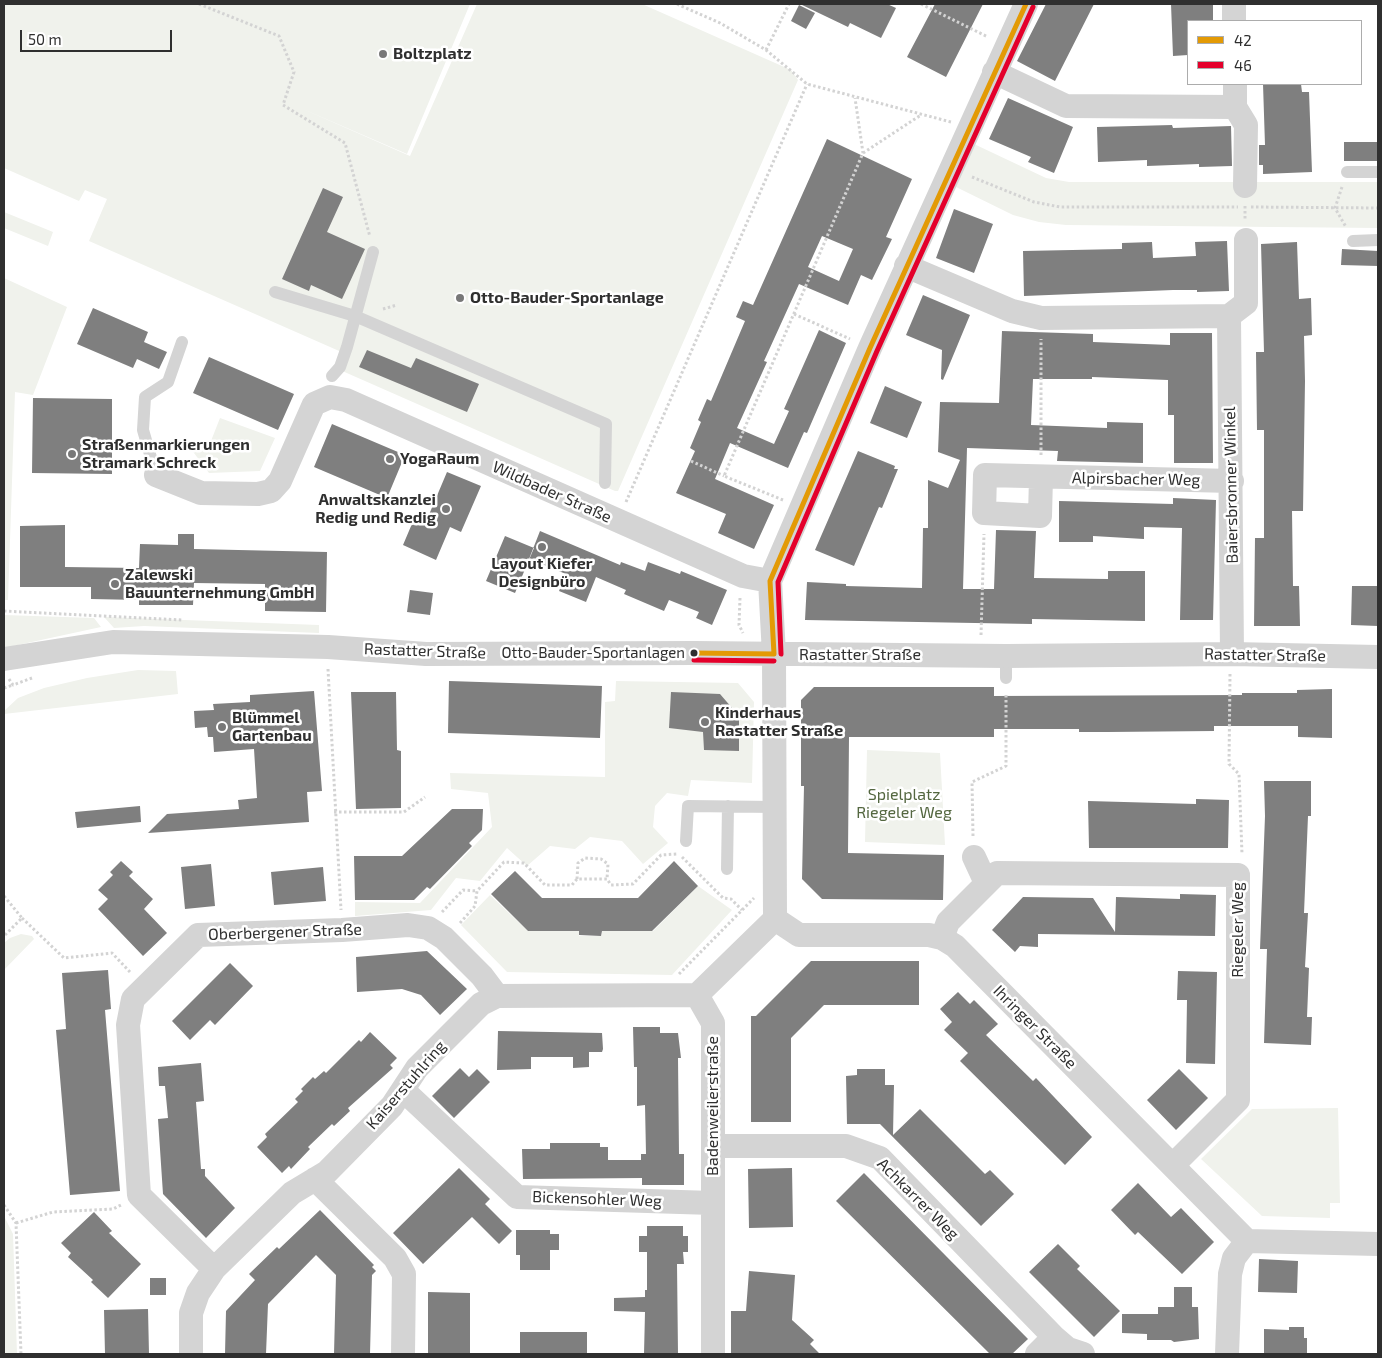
<!DOCTYPE html>
<meta charset="utf-8">
<style>
body{margin:0}
#map{position:relative;width:1382px;height:1358px;overflow:hidden;background:#fff;font-family:"Exo 2",sans-serif}
canvas{display:block}
.frame{position:absolute;inset:0;border:5px solid #2f2f2f;pointer-events:none}
.legend{position:absolute;left:1187px;top:20px;width:175px;height:65px;box-sizing:border-box;background:#fff;border:1px solid #acacac;margin:0;padding:6px 9px;list-style:none;font-size:15px;color:#2f2f2f}
.legend li{display:flex;align-items:center;gap:10px;height:25px}
.legend b{width:25px;border:1px solid #acacac}
.scale{position:absolute;left:20px;top:30px;width:152px;height:22px;box-sizing:border-box;border:2px solid #2f2f2f;border-top:0;padding-left:6px;font-size:15px;line-height:18px;white-space:nowrap;color:#2f2f2f;-webkit-text-stroke:4px #fff;paint-order:stroke}
</style>
<div id="map">
<canvas width="1382" height="1358"></canvas>
<div class="frame"></div>
<ul class="legend">
<li><b style="height:6px;background:#e39a05"></b>42</li>
<li><b style="height:6px;background:#e4002b"></b>46</li>
</ul>
<div class="scale">50 m</div>
</div>
<script>
const g = document.querySelector('canvas').getContext('2d');
g.lineJoin = 'round';
function paint(path, color) { g.fillStyle = color; g.fill(path, 'evenodd'); }
const shape = rows => new Path2D(rows.map(r => 'M' + r).join(''));
function trace(path, color, width, dash) { g.strokeStyle = color; g.lineWidth = width; g.lineCap = dash ? 'butt' : 'round'; g.setLineDash(dash || []); g.stroke(path); }
function label(font, color, halo, rows, align = 'center') {
  g.font = font + ' "Exo 2",sans-serif'; g.lineWidth = 5; g.setLineDash([]); g.textBaseline = 'middle'; g.strokeStyle = halo; g.fillStyle = color; for (const [text, x, y, turn = 0] of rows) {
    g.save(); g.translate(x, y); g.rotate((+turn || 0) * Math.PI / 180); g.textAlign = isNaN(turn) ? turn : align; if (halo) g.strokeText(text, 0, 0); g.fillText(text, 0, 0); g.restore();
  }
}
const green = shape([
 [4,4,470,4,407,154,296,106,410,156,477,4,642,4,791,70,798,80,618,491,615,491,340,370,346,354,89,241,107,199,85,190,79,201,4,168],
 [974,144,1046,178,1069,182,1378,182,1378,228,1066,225,1039,222,1013,215,956,187],
 [4,212,53,232,48,246,4,228],
 [4,278,67,307,33,395,15,392,8,600,4,600],
 [220,418,275,438,260,471,209,473,191,449,194,440,209,446],
 [4,615,94,618,101,627,4,648],
 [104,617,319,625,319,633,144,626,114,628],
 [138,670,176,671,178,694,4,714,4,711,18,698,44,688,87,678],
 [616,681,738,683,754,702,752,783,691,780,688,796,667,793,655,806,653,827,668,843,643,864,622,841,590,837,575,849,550,846,527,866,507,848,480,881,456,878,431,910,355,916,355,902,420,903,492,827,488,793,451,789,450,773,605,777,605,702,615,701],
 [867,750,940,753,945,845,865,842],
 [698,886,732,910,672,975,507,972,461,925,490,895,528,931,579,931,579,936,601,936,602,931,653,931],
 [21,934,32,936,34,939,4,970,4,943,10,938],
 [1338,1108,1340,1203,1330,1203,1330,1218,1262,1216,1201,1159,1252,1109],
 [4,1216,13,1234,17,1354,4,1354]
]);
const building = shape([
 [800,4,887,4,896,8,881,38,850,23,848,27],
 [935,4,983,4,946,77,907,57],
 [1046,4,1094,4,1055,81,1017,61],
 [1171,4,1213,4,1213,21,1188,21,1188,55,1173,56],
 [799,5,815,13,806,29,791,21],
 [1263,84,1301,84,1302,92,1309,92,1312,172,1263,174,1263,165,1259,165,1259,145,1265,145],
 [1008,98,1073,127,1054,173,1028,162,1031,157,989,139],
 [1172,125,1173,128,1231,126,1232,166,1199,167,1199,164,1147,166,1147,160,1098,162,1097,127],
 [827,139,912,179,886,237,892,239,872,280,861,275,848,305,799,284,764,361,767,362,737,428,774,444,789,411,784,409,819,330,846,343,807,433,804,432,788,468,730,443,715,479,774,505,754,549,718,533,726,514,676,493,695,451,690,448,701,422,698,420,707,399,711,401,745,321,736,317,743,301,753,305],
 [822,236,853,249,839,281,808,267],
 [1344,142,1378,142,1378,161,1344,161],
 [323,188,343,197,327,232,365,249,342,299,311,285,309,291,282,279],
 [954,209,993,224,974,273,936,258],
 [1227,241,1229,291,1197,292,1197,290,1173,290,1024,296,1023,251,1122,249,1122,243,1152,242,1153,258,1196,256,1195,242],
 [1297,242,1299,299,1311,298,1312,335,1304,336,1305,381,1303,511,1292,511,1293,586,1299,586,1300,626,1254,626,1255,538,1264,538,1264,430,1257,430,1256,352,1264,352,1261,244],
 [1342,249,1378,251,1378,266,1341,265],
 [923,295,970,315,943,380,941,379,942,350,906,335],
 [93,308,148,332,144,342,167,352,159,369,137,359,133,368,77,344],
 [1002,331,1093,334,1093,342,1170,345,1170,333,1212,333,1213,463,1174,463,1174,415,1168,415,1168,380,1092,377,1092,379,1033,379,1031,425,1107,428,1107,422,1143,423,1143,463,1057,461,1058,451,967,448,963,589,994,589,996,530,1036,531,1034,578,1108,579,1108,571,1145,571,1145,621,1032,619,1032,624,805,620,807,582,846,584,846,586,922,588,923,528,928,528,928,480,948,488,960,460,938,452,940,402,999,403],
 [367,350,411,368,416,358,479,384,467,412,359,367],
 [209,357,294,394,278,430,193,393],
 [885,386,922,402,907,438,870,423],
 [33,398,112,399,112,474,32,473],
 [332,424,405,455,387,498,314,467],
 [858,451,895,466,894,469,898,469,882,508,879,507,854,566,815,550],
 [447,472,481,486,461,532,450,527,436,560,403,545,417,512,428,517],
 [1173,498,1216,500,1213,620,1180,620,1182,528,1144,527,1144,539,1093,536,1093,542,1059,542,1059,501,1173,504],
 [65,525,65,567,139,568,140,544,178,545,178,534,194,534,194,549,327,552,326,612,265,611,265,584,194,583,193,605,139,605,139,600,91,599,91,587,20,587,20,526],
 [540,531,620,565,621,562,645,571,648,562,680,574,681,571,727,590,712,625,696,618,699,612,669,600,664,611,624,594,626,590,596,577,586,602,559,591,566,574,529,559],
 [505,536,534,548,515,593,486,581],
 [1352,586,1378,586,1378,626,1351,625],
 [410,590,433,593,430,615,407,612],
 [449,681,602,686,600,738,448,733],
 [814,687,994,687,994,696,1242,695,1242,693,1297,693,1297,690,1332,689,1332,738,1298,737,1298,726,1214,726,1214,731,1108,732,1079,732,1079,729,994,729,994,737,849,737,848,853,944,855,943,900,822,899,802,879,804,786,801,786,801,700],
 [314,691,322,791,307,792,309,822,148,833,167,814,239,809,238,800,257,798,254,749,214,752,213,737,208,737,207,727,195,728,194,711,214,710,213,704,250,702,250,695],
 [351,692,396,692,397,750,401,751,401,808,356,809],
 [671,692,720,694,739,716,739,751,704,750,703,732,669,728],
 [1264,781,1311,781,1311,816,1308,816,1304,913,1308,913,1305,967,1309,968,1307,1017,1312,1017,1311,1045,1264,1043,1267,949,1260,949,1265,816],
 [1196,799,1229,800,1228,848,1089,848,1088,801,1196,804],
 [140,806,141,822,77,828,75,812],
 [452,809,483,809,482,830,469,843,472,846,430,889,427,887,414,900,355,900,354,856,402,856],
 [121,861,133,872,129,876,153,899,144,909,167,933,143,956,98,909,108,899,98,890,113,875,110,872],
 [674,861,698,886,652,931,602,931,601,936,579,935,579,931,528,931,491,894,515,871,542,898,638,898],
 [211,864,215,906,185,909,181,867],
 [323,867,326,901,274,905,271,872],
 [1180,894,1216,895,1215,936,1038,934,1038,947,1020,946,1015,952,992,930,1023,897,1093,898,1115,932,1116,897,1180,899],
 [427,951,467,989,440,1015,421,995,402,989,357,992,356,957],
 [811,961,919,961,919,1005,824,1005,791,1038,791,1122,751,1122,751,1016,756,1016],
 [230,963,253,986,215,1025,210,1020,190,1040,172,1021],
 [108,970,111,1009,105,1010,120,1191,70,1195,56,1030,66,1029,62,973],
 [1178,971,1217,972,1215,1064,1186,1063,1187,1000,1177,1000],
 [958,992,970,1004,974,1000,998,1024,986,1035,1033,1081,1036,1078,1092,1137,1065,1165,960,1061,968,1053,944,1030,952,1022,940,1009],
 [633,1027,660,1027,660,1033,678,1033,681,1058,678,1058,679,1154,684,1154,684,1185,642,1185,642,1178,523,1179,522,1149,550,1149,550,1143,600,1143,600,1147,608,1147,608,1160,641,1160,641,1154,646,1154,645,1105,637,1106,637,1067,634,1067],
 [498,1031,602,1033,603,1049,602,1052,589,1052,589,1067,573,1068,573,1057,531,1057,531,1069,497,1070],
 [370,1032,397,1058,390,1065,393,1068,348,1108,350,1111,334,1126,332,1124,308,1147,310,1149,291,1169,289,1166,282,1173,257,1147,267,1137,265,1134,298,1102,295,1099,303,1091,301,1089,313,1077,315,1079,324,1071,326,1073,359,1040,361,1042],
 [201,1063,204,1101,196,1102,201,1169,205,1169,205,1176,235,1208,206,1238,163,1194,158,1119,168,1118,165,1086,159,1086,158,1067],
 [460,1068,469,1077,477,1069,490,1082,454,1118,432,1096],
 [857,1069,885,1069,885,1085,894,1085,893,1135,920,1109,985,1174,990,1170,1014,1194,981,1226,880,1124,847,1124,846,1076,857,1075],
 [1179,1069,1208,1098,1176,1130,1147,1100],
 [459,1168,490,1199,485,1204,512,1231,499,1244,472,1217,423,1264,393,1233],
 [792,1168,793,1227,749,1228,748,1169],
 [864,1173,1028,1339,1012,1354,990,1354,836,1201],
 [1138,1183,1171,1217,1181,1208,1214,1242,1182,1274,1138,1232,1135,1235,1111,1210],
 [320,1210,374,1265,372,1267,376,1271,372,1275,370,1354,334,1354,336,1275,316,1255,268,1304,266,1354,225,1354,226,1311,255,1280,249,1274,277,1247,279,1249],
 [94,1212,112,1231,109,1233,141,1264,108,1298,91,1282,93,1280,68,1257,71,1253,61,1243],
 [647,1226,683,1226,683,1236,688,1236,688,1252,683,1252,684,1264,677,1264,678,1354,644,1354,645,1312,614,1311,614,1298,645,1297,645,1290,647,1290,647,1252,639,1252,639,1236,647,1236],
 [516,1230,550,1230,550,1234,559,1234,559,1250,550,1250,550,1270,520,1270,520,1255,516,1255],
 [1058,1244,1080,1266,1077,1269,1120,1311,1094,1337,1029,1272],
 [1259,1259,1298,1261,1297,1293,1258,1292],
 [749,1271,795,1275,792,1320,814,1340,810,1344,820,1354,731,1353,731,1311,746,1311],
 [150,1278,166,1278,166,1295,150,1295],
 [1174,1287,1192,1287,1192,1307,1198,1307,1199,1339,1174,1342,1171,1340,1147,1340,1147,1334,1122,1333,1122,1314,1158,1314,1158,1307,1174,1307],
 [428,1292,470,1293,470,1354,428,1354],
 [148,1309,149,1354,105,1354,104,1310],
 [1289,1327,1304,1327,1304,1338,1307,1338,1307,1354,1264,1354,1264,1329,1289,1330],
 [520,1332,587,1332,587,1354,520,1354]
]);
const path = shape([
 [199,4,279,36,294,72,283,105,345,143,370,237],
 [677,4,720,23,766,50,807,84,951,122],
 [921,4,988,37],
 [766,50,789,4],
 [863,153,921,115],
 [972,177,1034,202,1060,207,1238,207],
 [1342,187,1335,208,1346,227],
 [1245,206,1245,219],
 [1251,207,1378,208],
 [383,309,397,305],
 [794,314,850,339],
 [1041,455,1041,339],
 [691,461,724,476],
 [783,500,724,476,863,153,855,98],
 [626,502,807,84],
 [740,598,739,625,743,633],
 [4,611,183,620],
 [981,635,984,534],
 [328,669,341,910],
 [1230,674,1229,764,1239,774,1242,854],
 [9,679,13,685,32,678],
 [4,688,13,685],
 [334,812,404,812,425,797],
 [973,836,972,782,1006,766,1006,693],
 [682,857,723,898,731,899,742,910],
 [577,879,578,863,585,858,601,859,608,864,607,879],
 [4,896,22,918,4,936],
 [442,912,463,890,477,891],
 [22,918,64,958,112,953,130,972],
 [460,923,475,906,477,891,504,862,524,863,545,885,572,885,577,879,607,879,611,885,633,884,661,855,677,854],
 [679,974,754,898],
 [4,1205,16,1223,21,1354],
 [16,1223,53,1212,113,1209,121,1205]
]);
const service = shape([
 [1347,172,1378,172],
 [1353,241,1378,240],
 [275,292,355,316,606,424,605,483],
 [332,376,340,367,347,347,373,252],
 [156,475,143,430,145,397,168,382,182,342],
 [1006,656,1006,678],
 [686,841,688,806,774,807],
 [727,869,728,806]
]);
const minor = shape([
 [1234,4,1234,21],
 [994,72,1066,106,1235,107,1235,84],
 [1235,107,1246,125,1245,186],
 [906,266,1012,311,1041,318,1229,316,1232,654],
 [1229,316,1246,303,1246,240],
 [156,475,201,493,258,494,271,491,280,481,314,404,330,397,346,400,743,576,770,581],
 [1041,477,1040,516,984,513,985,475,1232,481],
 [4,659,113,642,328,647,426,654,694,653,1006,656,1232,654,1378,657],
 [974,857,986,883],
 [775,919,799,935,929,935,942,938,955,946,1247,1241,1378,1244],
 [942,938,948,922,997,873,1238,875,1238,1100,1173,1165],
 [697,995,775,919,774,654,770,581,870,348,1026,4],
 [697,995,713,1023,713,1354],
 [403,1090,517,1197,713,1203],
 [714,1146,846,1146,880,1158,1054,1337],
 [315,1179,395,1258,404,1274,403,1354],
 [214,1269,139,1195,128,1025,133,999,198,935,342,930,408,925,428,928,444,938,482,976,497,996],
 [191,1354,191,1313,198,1293,214,1269,292,1193,327,1172,392,1106,417,1068,481,1004,497,996,697,995],
 [1037,1354,1054,1337,1068,1349,1083,1354],
 [1227,1354,1230,1274,1234,1258,1247,1241]
]);
const bus1 = shape([
 [694,653,774,654],
 [774,654,770,581,870,348,1026,4]
]);
const bus2 = shape([
 [781,654,778,582,877,351,1033,7],
 [694,660,774,661]
]);
const markers = [
 [383,54,5,"#787878"],
 [460,298,5,"#787878"],
 [72,454,5,"#787878"],
 [390,459,5,"#787878"],
 [446,509,5,"#787878"],
 [542,547,5,"#787878"],
 [115,584,5,"#787878"],
 [694,653,4.5,"#2f2f2f"],
 [705,722,5,"#787878"],
 [222,727,5,"#787878"]
];
const busNames = [
 ["Otto-Bauder-Sportanlagen",685,653]
];
const poiNames = [
 ["Boltzplatz",393,54],
 ["Otto-Bauder-Sportanlage",470,298],
 ["Straßenmarkierungen",82,445],
 ["Stramark Schreck",82,463],
 ["YogaRaum",400,459],
 ["Anwaltskanzlei",436,500,"right"],
 ["Redig und Redig",436,518,"right"],
 ["Layout Kiefer",542,564,"center"],
 ["Designbüro",542,582,"center"],
 ["Zalewski",125,575],
 ["Bauunternehmung GmbH",125,593],
 ["Kinderhaus",715,713],
 ["Rastatter Straße",715,731],
 ["Blümmel",232,718],
 ["Gartenbau",232,736]
];
const streetNames = [
 ["Alpirsbacher Weg",1136,479,1],
 ["Baiersbronner Winkel",1231,485,-91],
 ["Wildbader Straße",552,492,24],
 ["Rastatter Straße",425,651,2],
 ["Rastatter Straße",860,655],
 ["Rastatter Straße",1265,655,1],
 ["Riegeler Weg",1238,930,-90],
 ["Oberbergener Straße",285,932,-2],
 ["Ihringer Straße",1035,1027,45],
 ["Kaiserstuhlring",406,1085,-49],
 ["Badenweilerstraße",713,1106,-90],
 ["Bickensohler Weg",597,1199,2],
 ["Achkarrer Weg",918,1199,45]
];
const parkNames = [
 ["Spielplatz",904,795],
 ["Riegeler Weg",904,813]
];
paint(green, '#f0f2ec');
paint(building, '#7f7f7f');
trace(path, '#d3d3d3', 3, [2.5, 2.5]);
trace(service, '#d4d4d4', 12);
trace(minor, '#d4d4d4', 24);
trace(bus1, '#e39a05', 5);
trace(bus2, '#e4002b', 5);
for (const [x, y, r, color] of markers) { const dot = new Path2D(); dot.arc(x, y, r, 0, 2 * Math.PI); g.fillStyle = color; g.fill(dot); trace(dot, '#fff', 2); }
label('15px', '#2f2f2f', '#fff', busNames, 'right');
label('bold 16px', '#2f2f2f', '#fff', poiNames, 'left');
label('16px', '#2f2f2f', '#fff', streetNames);
label('16px', '#546740', '#fff', parkNames);
</script>
